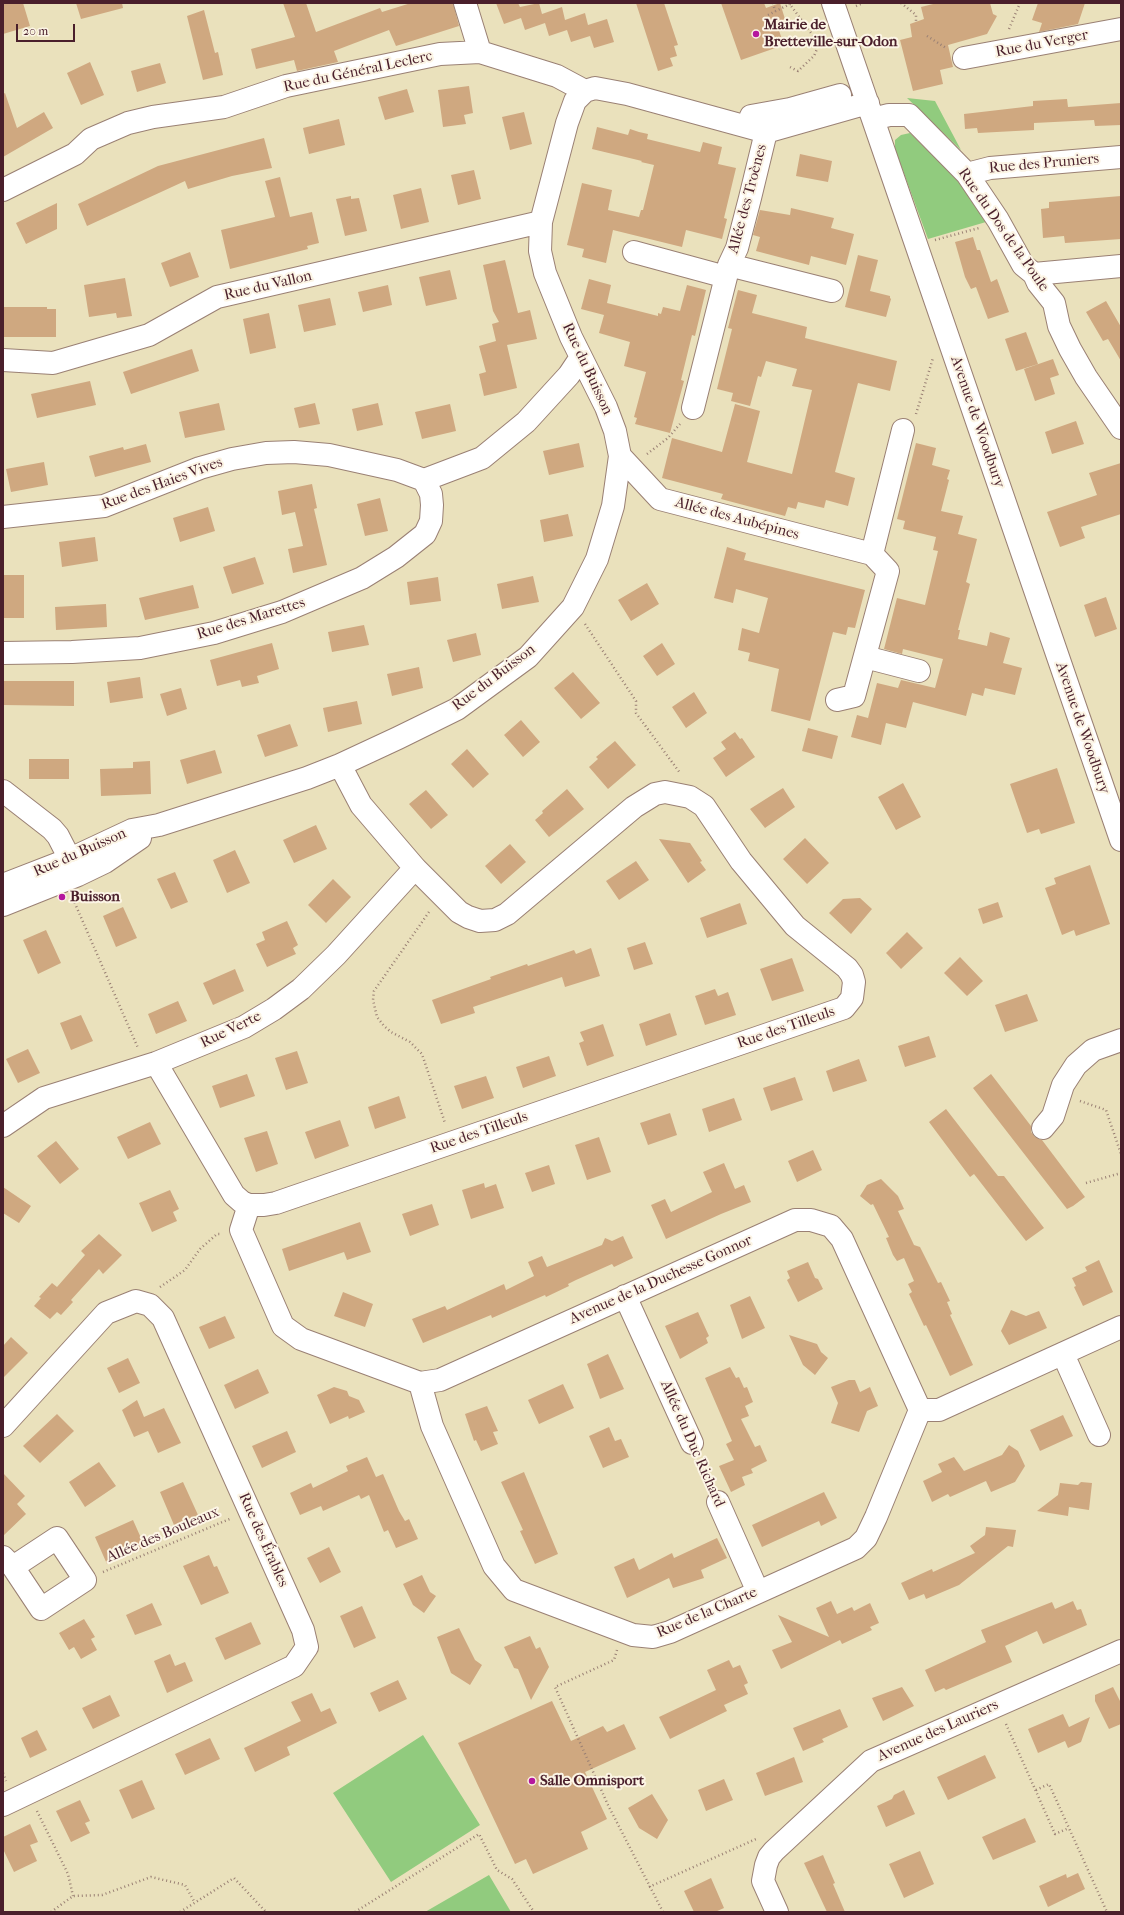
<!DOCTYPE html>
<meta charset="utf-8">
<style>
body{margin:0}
#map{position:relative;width:1124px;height:1915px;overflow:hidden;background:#eae1bc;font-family:"IM FELL French Canon",serif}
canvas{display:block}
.frame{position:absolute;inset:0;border:4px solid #4a1f2b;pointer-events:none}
.scale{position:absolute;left:16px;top:24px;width:59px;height:18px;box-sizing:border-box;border:2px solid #4a1f2b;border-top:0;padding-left:5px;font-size:12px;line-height:14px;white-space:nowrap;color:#4a1f2b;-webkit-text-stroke:3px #fcf5e5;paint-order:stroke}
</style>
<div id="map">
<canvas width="1124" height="1915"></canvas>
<div class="frame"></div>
<div class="scale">20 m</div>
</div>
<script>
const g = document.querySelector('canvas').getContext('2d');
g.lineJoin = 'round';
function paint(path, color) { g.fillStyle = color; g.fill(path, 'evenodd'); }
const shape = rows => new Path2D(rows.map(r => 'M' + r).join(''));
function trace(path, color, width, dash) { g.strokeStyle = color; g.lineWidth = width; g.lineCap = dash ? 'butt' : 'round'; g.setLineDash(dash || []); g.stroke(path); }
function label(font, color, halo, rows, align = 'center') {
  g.font = font + ' "IM FELL French Canon",serif'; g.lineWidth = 4; g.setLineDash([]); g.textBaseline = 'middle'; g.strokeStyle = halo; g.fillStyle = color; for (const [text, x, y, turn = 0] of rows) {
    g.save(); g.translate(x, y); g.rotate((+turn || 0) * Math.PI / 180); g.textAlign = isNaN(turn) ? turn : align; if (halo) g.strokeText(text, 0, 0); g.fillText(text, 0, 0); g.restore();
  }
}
const green = shape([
 [907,98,935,101,961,150],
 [910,133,959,182,986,222,928,239,895,149,895,140,901,135],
 [423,1735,480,1825,391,1882,333,1793],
 [489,1875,511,1912,425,1912]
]);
const building = shape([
 [3,3,23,3,30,26,3,34],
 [76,3,122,3,123,8,81,19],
 [283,3,306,3,316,32,380,8,382,12,411,3,453,3,459,26,396,46,389,30,334,51,338,62,297,71,294,60,256,69,251,49,295,37],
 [496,3,518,3,520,7,539,3,542,14,562,7,565,20,585,13,588,25,607,19,614,42,594,48,590,36,571,42,567,30,549,36,545,23,525,30,521,18,504,24],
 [636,3,664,3,678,45,674,46,677,56,670,58,673,66,658,71],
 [721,3,764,3,766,8,780,3,785,19,776,22,784,45,741,60],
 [937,3,990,3,993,14,997,16,987,34,948,45,953,67,940,70,943,84,913,91,900,40,912,37,910,24,924,19,921,7],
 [1038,3,1085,3,1078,24,1039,32,1042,23,1032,20],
 [204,10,215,53,218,52,223,75,203,80,187,16],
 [90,62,104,95,81,105,67,73],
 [160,63,166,83,137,92,131,71],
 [469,86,473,113,464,115,466,124,443,127,438,90],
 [407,89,414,112,385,120,378,97],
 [5,93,17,128,44,112,53,128,3,157,3,94],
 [1067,99,1068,107,1121,103,1121,125,1095,126,1094,120,1034,123,1034,130,978,133,977,128,965,129,964,114,1033,106,1033,101],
 [524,112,532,144,510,150,502,117],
 [339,119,345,145,309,154,303,128],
 [597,127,628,135,630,129,639,132,648,134,647,139,700,152,703,142,722,147,718,164,736,168,724,218,727,219,722,239,686,230,682,247,613,230,606,263,582,257,584,249,567,245,582,183,612,190,608,210,639,217,641,210,643,210,654,165,641,162,642,161,592,149],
 [264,138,272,168,232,176,188,189,185,181,87,226,78,204,158,166],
 [800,154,832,161,828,182,796,176],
 [474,170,481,199,458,205,451,175],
 [280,177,290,217,312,212,319,243,307,246,308,249,230,269,221,230,275,217,265,181],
 [421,188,429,222,401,229,393,195],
 [351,196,351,199,359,198,367,231,345,236,336,199],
 [1121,196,1121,239,1065,243,1064,236,1043,238,1041,209,1049,208,1049,202],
 [57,203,57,229,26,244,16,223],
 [791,208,834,218,831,228,854,234,846,265,811,256,809,265,756,251,760,237,753,235,760,210,790,215],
 [973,237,977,250,980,250,991,282,997,279,1009,312,988,319,976,287,971,289,965,277,955,242],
 [190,252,199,277,170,287,161,263],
 [858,255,878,260,870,291,890,296,890,298,891,299,886,317,845,307],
 [505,260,518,313,530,310,537,339,507,345,517,388,484,396,479,374,486,372,479,346,496,341,492,324,499,322,493,311,483,265],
 [450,270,457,299,426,306,419,277],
 [125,278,132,316,117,318,116,313,89,317,84,285],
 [589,279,611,285,607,303,658,316,658,313,661,314,663,307,680,311,687,285,706,290,695,336,692,335,681,380,684,381,670,433,635,424,637,418,634,417,646,372,624,366,630,342,599,333,604,315,581,309],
 [388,285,392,305,363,312,358,292],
 [738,290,757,295,752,313,807,327,805,338,897,361,890,391,858,383,835,472,855,478,848,506,826,500,824,508,798,502,796,509,788,507,785,516,721,499,723,494,662,478,672,438,722,452,735,404,760,411,747,462,792,474,812,390,792,386,797,369,766,361,761,377,758,376,750,406,731,401,733,393,717,389,732,329,728,328],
 [330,298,336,325,304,332,298,305],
 [1106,301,1121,327,1121,361,1108,339,1103,341,1086,312],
 [3,307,47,307,47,309,56,309,56,337,3,337],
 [269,313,276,348,250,354,243,319],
 [1026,332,1038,364,1016,371,1005,339],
 [192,349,199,371,131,394,123,372],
 [1053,359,1059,375,1050,378,1055,394,1035,401,1024,369],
 [90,381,96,405,37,418,31,394],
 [219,403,225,430,185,438,179,412],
 [315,403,320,424,299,428,294,408],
 [378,403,383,425,357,431,352,409],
 [450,404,456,431,422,439,415,412],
 [1076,421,1084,444,1052,454,1045,432],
 [579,443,584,467,549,475,543,451],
 [916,443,936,448,932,465,950,470,947,479,949,480,941,511,963,516,958,534,977,539,966,582,970,584,958,630,960,630,958,639,987,646,990,632,1010,638,1003,663,1022,668,1015,695,985,688,983,696,972,693,966,716,913,702,906,728,886,723,881,745,851,737,857,715,868,718,877,683,898,688,901,680,935,688,943,659,903,649,902,654,884,649,897,598,925,605,938,551,933,550,936,537,903,529,905,521,897,519],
 [146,444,151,462,95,477,89,456,123,447,124,450],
 [44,462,48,485,11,492,6,469],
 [1121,463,1121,514,1081,527,1085,538,1060,547,1047,512,1097,495,1089,473],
 [312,484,317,508,314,509,327,565,293,573,288,549,303,546,295,512,282,515,278,491],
 [380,498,388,531,365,536,357,504],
 [208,507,215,531,180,542,173,518],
 [568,514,573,536,544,542,540,520],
 [95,537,98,561,62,567,59,542],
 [727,547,746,553,744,560,865,590,855,628,848,627,846,635,833,632,810,721,771,711,779,669,748,661,750,653,738,650,742,628,759,633,768,598,736,589,733,603,714,598],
 [255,557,264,584,232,594,223,567],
 [3,575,24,575,24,618,3,618],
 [533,576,539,602,502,609,497,584],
 [438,577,441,601,410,605,407,582],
 [647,583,659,604,631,621,618,600],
 [193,585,199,608,145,620,139,598],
 [1106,597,1117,629,1095,637,1084,605],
 [106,604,107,627,56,630,55,607],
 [364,625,369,645,332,652,328,632],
 [476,633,481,655,453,662,447,640],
 [272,643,279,669,257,676,259,683,242,687,240,680,217,686,210,660],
 [662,643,675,664,657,676,643,656],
 [419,667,423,688,392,696,387,674],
 [573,672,600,703,581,719,554,688],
 [140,677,143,698,110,703,107,682],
 [3,681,74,681,74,706,3,705],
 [181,688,187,709,167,716,160,694],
 [694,692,707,713,686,728,672,707],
 [357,701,362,724,328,732,323,708],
 [521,720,540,742,523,757,504,735],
 [290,724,298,746,265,757,257,735],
 [808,728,838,736,832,759,802,751],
 [735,732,740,739,742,738,755,757,726,777,713,758,726,749,721,742],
 [615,741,636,765,608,789,589,767,598,759,596,757],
 [467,749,489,774,473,788,451,764],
 [215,750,222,773,187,784,180,760],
 [29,759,69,759,69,779,29,779],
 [150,761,151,794,101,796,100,769,133,768,133,762],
 [1057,768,1075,823,1041,834,1039,829,1027,833,1010,784],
 [903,783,921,817,896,830,878,797],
 [783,788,795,807,765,828,750,809],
 [567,789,584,809,549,837,535,820,543,813,542,811],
 [426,790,448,815,431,829,409,804],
 [316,825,327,849,294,863,283,840],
 [805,838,829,863,807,884,783,859],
 [659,839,690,843,702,861,700,862,706,870,688,883],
 [510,844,526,862,501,884,485,866],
 [235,850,250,883,227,893,213,860],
 [636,861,649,880,619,900,606,881],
 [1090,865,1110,924,1076,936,1074,930,1062,935,1045,888,1056,884,1054,878],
 [175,872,188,902,171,909,157,879],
 [333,879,351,897,326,923,308,905],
 [860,898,872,909,851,934,829,913,843,899],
 [998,902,1003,917,983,924,978,909],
 [740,903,747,924,707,938,700,918],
 [123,907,137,938,116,947,103,916],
 [287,921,298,945,293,948,296,954,267,967,256,944,265,940,262,932],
 [46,930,61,963,38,974,23,940],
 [907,932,923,948,901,969,886,953],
 [645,942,653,964,634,970,627,948],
 [591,948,600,976,565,987,562,977,473,1007,475,1013,441,1024,432,1000,491,979,490,977,527,964,528,966,574,950,576,954],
 [960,957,983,981,967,996,944,973],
 [792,958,804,991,772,1001,760,969],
 [235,969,244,991,213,1005,203,983],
 [715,989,718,996,728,992,736,1015,705,1025,695,996],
 [1027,994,1038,1021,1005,1032,995,1005],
 [178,1001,187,1021,156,1034,148,1014],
 [670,1013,677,1035,646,1046,639,1024],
 [81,1015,93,1041,71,1050,60,1023],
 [603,1024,614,1056,587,1066,579,1043,584,1041,580,1032],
 [929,1036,936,1057,905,1067,898,1046],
 [28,1049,40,1073,18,1083,6,1059],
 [297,1051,308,1083,286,1090,275,1058],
 [549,1056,556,1076,523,1088,516,1067],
 [859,1059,867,1081,833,1092,826,1071],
 [247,1074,255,1096,220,1108,212,1086],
 [991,1074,1031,1126,1031,1132,1035,1137,1042,1140,1085,1197,1073,1206,1067,1209,973,1088],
 [486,1076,494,1098,462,1109,454,1086],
 [795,1077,803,1100,771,1111,763,1088],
 [399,1096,406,1118,375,1129,368,1107],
 [734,1098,742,1120,709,1132,702,1109],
 [946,1109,998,1176,1004,1176,1044,1228,1026,1241,974,1174,970,1177,929,1122],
 [670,1113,677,1135,648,1145,640,1123],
 [340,1120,349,1146,315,1159,305,1132],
 [150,1122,161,1144,128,1159,117,1137],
 [267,1131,278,1164,256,1172,244,1138],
 [599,1137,611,1172,587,1180,575,1145],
 [56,1141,79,1169,60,1184,37,1156],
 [813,1150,822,1170,797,1182,788,1161],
 [724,1163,735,1189,744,1185,751,1202,721,1214,666,1239,651,1205,665,1199,671,1212,712,1192,703,1172],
 [549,1165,555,1184,532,1192,525,1173],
 [881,1179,898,1196,904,1209,898,1211,914,1245,920,1247,938,1283,941,1282,950,1301,947,1302,952,1314,950,1315,973,1365,950,1376,926,1325,924,1326,909,1294,912,1292,908,1284,914,1281,904,1258,897,1261,893,1255,886,1238,889,1237,873,1204,871,1205,860,1196,867,1185],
 [484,1183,485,1188,496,1184,504,1208,471,1219,462,1190],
 [3,1187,31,1206,19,1223,3,1213],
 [170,1190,179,1209,173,1212,177,1221,152,1232,139,1203],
 [432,1204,439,1225,410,1236,402,1214],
 [360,1222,371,1252,347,1260,344,1252,289,1271,282,1249],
 [99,1234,122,1255,103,1274,99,1269,71,1300,73,1302,61,1315,57,1312,50,1319,34,1306,41,1298,39,1297,52,1283,57,1287,85,1255,81,1251],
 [623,1236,633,1258,614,1267,612,1264,576,1280,568,1284,569,1286,546,1297,545,1295,492,1318,491,1315,423,1343,412,1319,445,1306,447,1310,504,1284,506,1290,534,1276,528,1262,542,1256,547,1267,602,1245,605,1238,612,1241],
 [1099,1260,1113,1292,1083,1306,1074,1287,1076,1286,1072,1278,1087,1271,1085,1267],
 [808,1262,815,1278,818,1279,823,1289,798,1302,787,1280,790,1278,787,1271],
 [343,1292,373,1304,365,1327,334,1316],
 [750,1296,765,1328,742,1339,730,1305],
 [1011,1310,1026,1316,1039,1311,1047,1328,1009,1345,1001,1331],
 [698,1312,709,1336,706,1338,708,1343,680,1359,665,1326],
 [225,1316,235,1338,209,1349,199,1327],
 [789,1335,817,1344,821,1352,828,1358,815,1375,803,1365],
 [11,1337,28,1353,3,1378,3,1346],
 [608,1354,624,1389,600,1399,587,1364],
 [128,1358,140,1383,119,1393,107,1368],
 [730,1367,736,1378,739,1377,744,1388,747,1387,753,1402,745,1406,749,1416,741,1419,755,1447,760,1445,767,1461,751,1469,753,1473,742,1477,745,1485,731,1492,719,1466,734,1460,726,1444,732,1441,705,1378],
 [258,1369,269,1393,235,1409,224,1385],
 [849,1380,855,1380,860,1392,870,1387,878,1406,867,1411,859,1432,831,1423,838,1403,831,1387],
 [563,1384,574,1408,539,1424,528,1400],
 [334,1387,347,1391,349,1396,359,1400,365,1412,349,1419,348,1416,330,1424,317,1395],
 [137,1400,144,1417,164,1408,181,1443,158,1453,148,1431,134,1437,122,1410],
 [487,1406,498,1431,493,1432,498,1444,481,1451,476,1440,474,1441,465,1414],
 [57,1414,74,1431,40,1463,23,1446],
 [1063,1415,1073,1436,1040,1451,1030,1430],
 [609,1427,615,1441,621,1439,629,1457,603,1468,589,1436],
 [287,1431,296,1452,262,1468,252,1446],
 [1009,1445,1018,1451,1025,1466,1015,1482,991,1492,986,1481,950,1497,948,1494,932,1502,923,1481,942,1472,938,1464,954,1457,964,1471,1002,1455],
 [367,1457,376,1477,383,1474,399,1511,405,1521,409,1519,418,1539,396,1548,388,1530,384,1532,369,1495,361,1499,359,1495,323,1511,321,1506,300,1515,290,1493,311,1483,313,1488,348,1471,346,1466],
 [99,1462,116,1486,85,1507,69,1482],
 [524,1472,558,1554,535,1564,520,1531,523,1530,501,1482],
 [3,1473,25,1496,17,1504,26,1514,3,1536],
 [183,1482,198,1515,174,1525,160,1492],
 [1081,1482,1092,1483,1089,1510,1069,1507,1068,1516,1037,1511,1058,1495,1060,1483,1078,1485],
 [824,1492,837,1518,821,1526,819,1521,762,1547,752,1525],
 [133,1520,145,1547,107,1564,95,1537],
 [986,1527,1016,1530,1013,1547,1008,1546,959,1585,926,1599,924,1594,909,1600,901,1583,932,1569,933,1572,975,1553,970,1546,985,1535],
 [717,1538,727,1558,701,1570,704,1578,673,1588,669,1578,627,1598,614,1567,634,1558,639,1570,672,1553,674,1558],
 [329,1547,341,1572,320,1583,307,1558],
 [209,1555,214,1567,217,1566,229,1593,201,1605,183,1566],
 [422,1575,430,1592,436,1596,424,1613,413,1605,403,1584],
 [831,1601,837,1614,852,1607,854,1611,870,1603,879,1623,870,1627,872,1630,842,1644,840,1640,781,1669,772,1650,792,1642,778,1615,829,1637,816,1608],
 [1073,1601,1077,1610,1081,1609,1087,1625,1043,1644,1037,1631,1005,1646,1012,1662,946,1690,944,1688,935,1692,925,1670,984,1643,986,1642,981,1630,1052,1602,1055,1609],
 [152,1603,162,1625,135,1635,126,1615],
 [362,1606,376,1638,354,1648,340,1616],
 [84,1619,95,1637,91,1639,97,1650,81,1659,74,1647,69,1650,59,1633],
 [251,1622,261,1644,225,1660,215,1638],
 [459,1628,475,1660,482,1665,470,1685,451,1673,437,1637],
 [530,1636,536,1649,540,1647,549,1667,531,1700,518,1669,514,1668,504,1647],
 [170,1654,175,1666,185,1662,193,1681,167,1693,154,1661],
 [729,1660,733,1668,740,1665,748,1683,744,1685,748,1694,724,1705,727,1711,670,1739,659,1717,716,1690,707,1670],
 [398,1680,407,1699,379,1712,370,1693],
 [902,1687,914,1706,883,1721,872,1698],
 [1113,1687,1121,1703,1121,1724,1109,1729,1095,1701,1095,1695],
 [312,1693,321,1712,330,1708,337,1723,287,1747,290,1755,255,1772,244,1748,301,1721,291,1702],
 [110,1695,120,1716,93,1729,82,1708],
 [552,1701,571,1741,603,1726,607,1732,624,1724,636,1749,585,1772,607,1819,581,1832,588,1849,533,1874,526,1859,515,1864,458,1743],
 [840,1709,848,1727,822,1739,824,1742,803,1751,793,1728],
 [1063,1714,1069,1727,1090,1717,1081,1742,1068,1748,1065,1741,1038,1753,1028,1729],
 [37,1730,47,1750,30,1758,21,1738],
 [210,1738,220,1759,185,1775,175,1754],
 [985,1755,996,1778,948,1800,937,1777],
 [794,1757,803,1782,765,1796,756,1773],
 [724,1779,733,1800,706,1811,698,1790],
 [142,1780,155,1809,132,1819,119,1790],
 [904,1790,915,1814,886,1827,877,1806,892,1799,894,1795],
 [652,1794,668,1820,657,1839,639,1828,628,1808],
 [80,1800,90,1821,85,1823,90,1833,71,1842,56,1811],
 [1025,1818,1036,1842,993,1860,982,1837],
 [30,1824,38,1842,30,1845,37,1861,14,1872,3,1849,3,1837],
 [920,1851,934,1884,904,1898,889,1864],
 [823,1855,835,1883,833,1884,845,1912,827,1912,804,1863],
 [1078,1873,1085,1889,1048,1907,1039,1886,1066,1874,1067,1878],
 [711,1878,724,1908,715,1912,694,1912,684,1891]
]);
const path = shape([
 [773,3,775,11],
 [789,3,814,37,817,49,814,56,798,71,790,67],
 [901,3,916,15,916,23],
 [856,6,863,3],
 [768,15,792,3],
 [1009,29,1020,3],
 [927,36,946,48],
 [935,240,979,228],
 [916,414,933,358],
 [647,454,668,438,680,424],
 [585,624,636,701,636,713,680,773],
 [73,899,138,1048],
 [429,912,374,991,373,1000,377,1017,384,1026,391,1032,410,1042,422,1054,445,1123],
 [1080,1101,1106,1110,1121,1154],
 [1086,1183,1121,1173],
 [160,1287,185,1270,200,1249,217,1234,221,1234],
 [700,1462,710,1484],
 [103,1572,232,1518],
 [617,1650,614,1660,555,1687,608,1805,663,1912],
 [1006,1724,1055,1834,1069,1828],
 [3,1773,6,1781],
 [1036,1790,1049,1784,1107,1912],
 [37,1811,68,1874,73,1896],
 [649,1887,756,1839],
 [51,1912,73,1896,102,1895,151,1877,185,1885,195,1903],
 [180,1912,234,1878,266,1912],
 [355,1912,479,1834,497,1870,512,1879,534,1912]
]);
const minor = shape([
 [465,3,480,52],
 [833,3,1121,840],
 [964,58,1121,29],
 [751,116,790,109,840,95],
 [873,119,889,115,909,115,967,174,998,220,1023,265,1034,274,1038,283,1054,303,1059,326,1070,349,1086,377,1121,428],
 [967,174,990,168,1121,157],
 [3,190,75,154,91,139,128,123,153,117,224,107,286,86,440,54,480,52,557,76,585,91],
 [634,252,726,277],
 [729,265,832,291],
 [1034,274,1121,266],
 [3,360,53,363,149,335,217,297,541,222],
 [693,408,729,265,737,248,750,198,766,132,766,115],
 [620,456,660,499,872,554,888,571,854,696,837,700],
 [3,517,104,506,200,468,232,459,266,453,294,452,329,455,397,470,424,480,482,458,526,422,569,375,581,357],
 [872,554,903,430],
 [3,653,72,652,140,648,214,633,282,612,362,578,396,557,425,534,431,521,432,505,431,494,424,480],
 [865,657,919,671],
 [3,791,52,829,58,836,76,871],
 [3,885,70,859,132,830,159,825,307,778,340,765,398,738,457,709,528,657,573,607,597,559,613,506,620,456,615,431,606,407,571,337,545,273,540,251,541,222,567,123,575,101,585,91,595,88,627,94,766,132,868,103],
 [3,905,78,875,105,862,140,838],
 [156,1063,234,1195,242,1202,249,1205,264,1205,276,1203,844,1008,852,998,854,982,852,975,847,968,795,926,741,861,704,806,690,797,665,792,655,794,634,807,507,914,495,920,480,921,468,917,459,912,415,868,361,805,340,765],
 [3,1126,44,1098,156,1063,244,1027,274,1009,301,989,336,955,415,868],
 [1043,1128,1053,1116,1063,1085,1076,1065,1093,1050,1121,1040],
 [249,1205,241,1230,283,1326,301,1339,420,1383,440,1380,795,1220,811,1220,831,1226,842,1239,920,1410,939,1410,1121,1327],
 [625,1296,692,1443],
 [1063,1354,1099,1435],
 [420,1383,432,1426,494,1566,514,1590,633,1635,653,1637,670,1632,856,1548,866,1538,876,1517,920,1410],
 [3,1426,106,1313,136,1301,150,1305,163,1318,303,1630,307,1647,294,1666,3,1805],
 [718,1502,758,1592],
 [3,1557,13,1567,41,1609,85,1580,57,1538,13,1567],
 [777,1912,763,1881,766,1865,769,1857,774,1851,871,1761,1121,1651]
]);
const markers = [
 [756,34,4,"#b5179e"],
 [62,897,4,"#b5179e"],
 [532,1781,4,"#b5179e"]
];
const poiNames = [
 ["Mairie de",764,25],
 ["Bretteville-sur-Odon",764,42],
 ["Buisson",70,897],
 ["Salle Omnisport",540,1781]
];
const streetNames = [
 ["Rue du Verger",1042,44,-11],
 ["Rue du Général Leclerc",358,72,-12],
 ["Rue des Pruniers",1044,164,-5],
 ["Allée des Troènes",748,199,-75],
 ["Rue du Dos de la Poule",1003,230,55],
 ["Rue du Vallon",268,286,-13],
 ["Rue du Buisson",587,369,65],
 ["Avenue de Woodbury",977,422,71],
 ["Rue des Haies Vives",162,484,-20],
 ["Allée des Aubépines",737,519,15],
 ["Rue des Marettes",251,619,-17],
 ["Rue du Buisson",494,678,-37],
 ["Avenue de Woodbury",1082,728,71],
 ["Rue du Buisson",80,853,-24],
 ["Rue des Tilleuls",786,1028,-19],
 ["Rue Verte",231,1030,-26],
 ["Rue des Tilleuls",479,1133,-19],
 ["Avenue de la Duchesse Gonnor",661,1280,-24],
 ["Allée du Duc Richard",692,1444,66],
 ["Allée des Bouleaux",163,1535,-23],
 ["Rue des Érables",263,1540,66],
 ["Rue de la Charte",707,1613,-23],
 ["Avenue des Lauriers",938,1731,-24]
];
paint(green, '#91cb7e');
paint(building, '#cfa880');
trace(minor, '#9a8074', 24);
trace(path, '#9a8074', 2.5, [1, 3]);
trace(minor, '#fff', 22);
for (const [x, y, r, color] of markers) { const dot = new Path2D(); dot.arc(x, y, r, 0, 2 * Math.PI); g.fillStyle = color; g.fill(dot); trace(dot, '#fcf5e5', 1.5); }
label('bold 15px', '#4a1f2b', '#fcf5e5', poiNames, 'left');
label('15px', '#4a1f2b', '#fcf5e5', streetNames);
</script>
